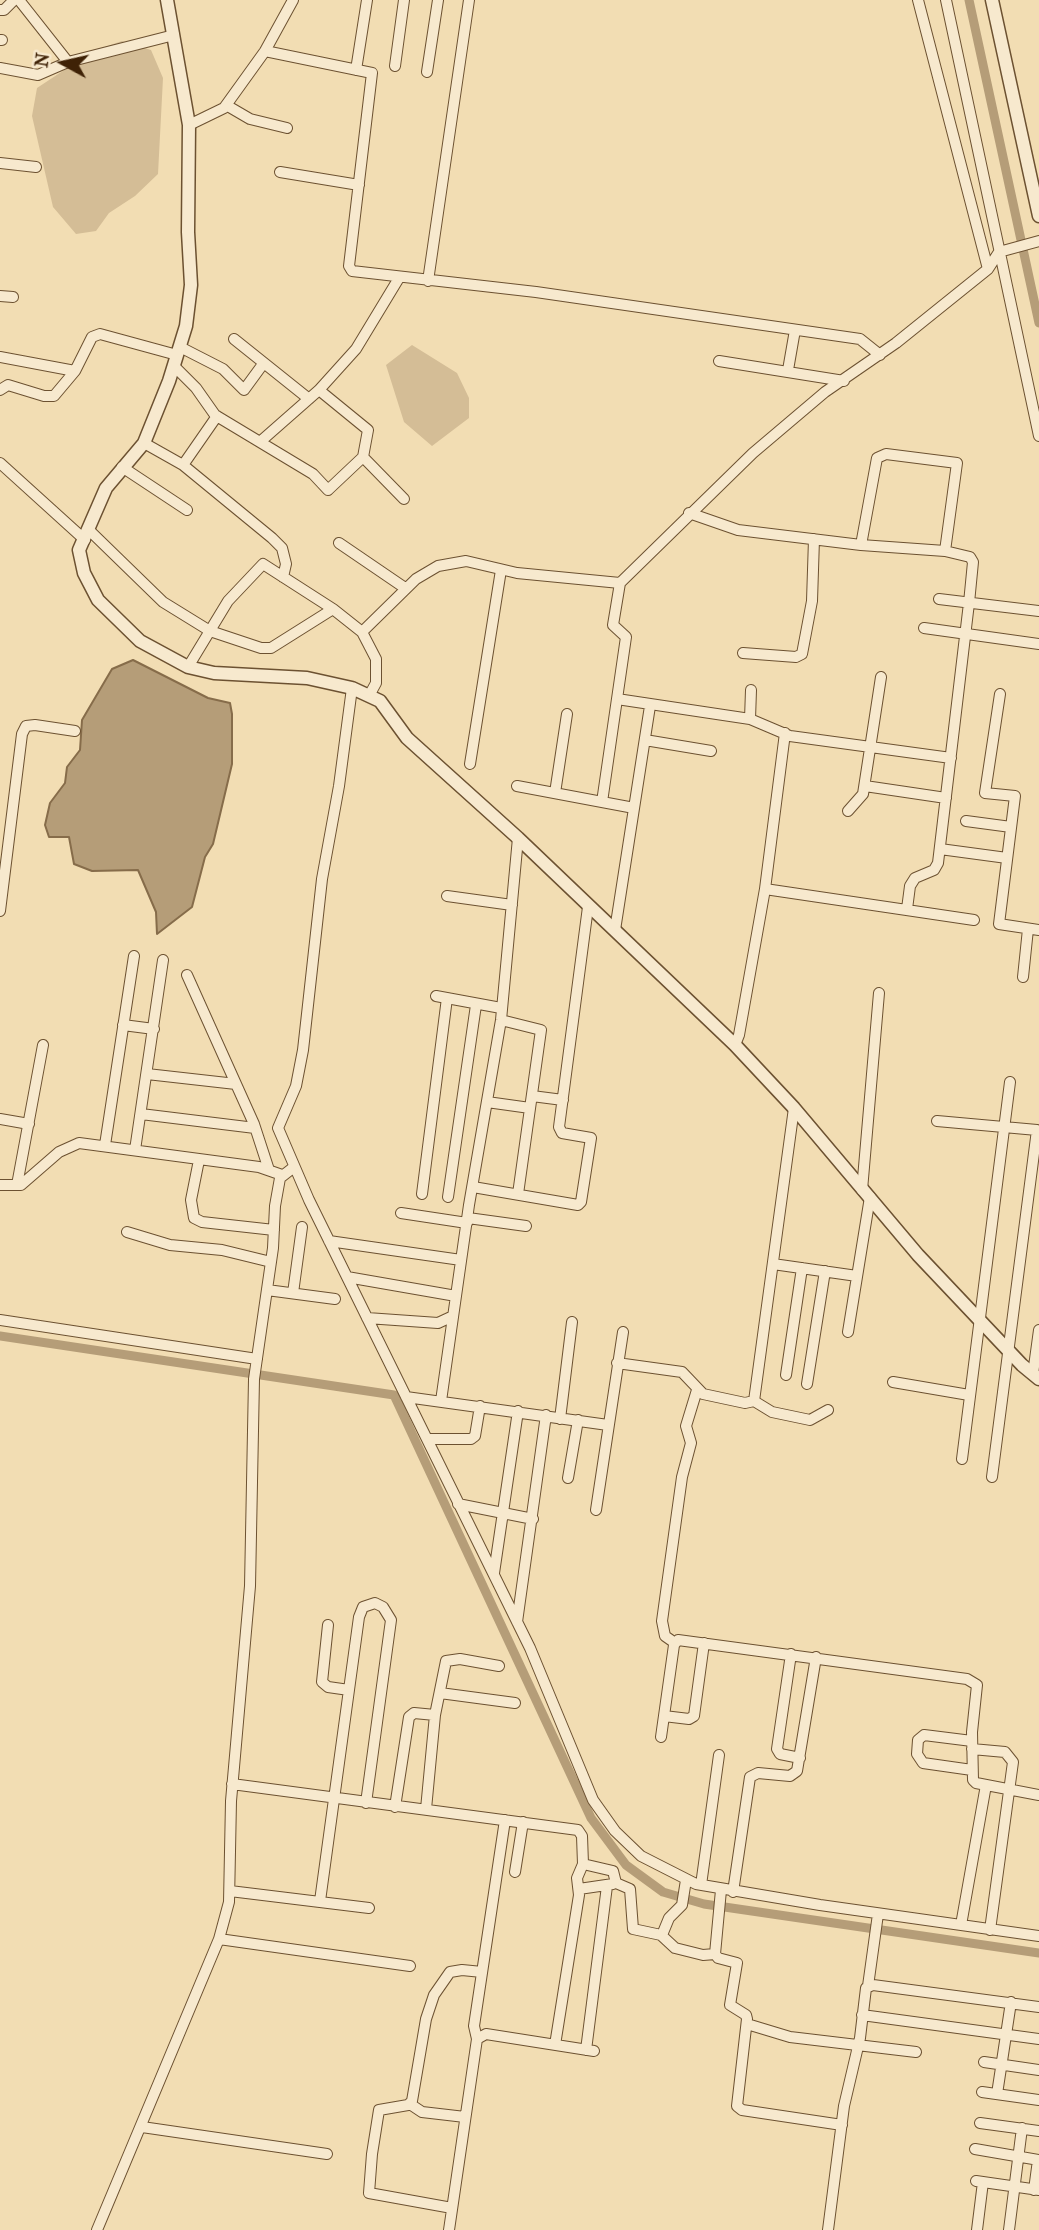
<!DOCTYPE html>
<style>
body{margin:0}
#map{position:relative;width:1039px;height:2230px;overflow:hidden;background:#f2ddb3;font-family:"IM FELL French Canon",serif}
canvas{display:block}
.north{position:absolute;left:28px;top:28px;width:70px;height:70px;-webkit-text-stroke:5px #f7e9ce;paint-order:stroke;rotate:278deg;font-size:19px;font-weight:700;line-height:28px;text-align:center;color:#3f2206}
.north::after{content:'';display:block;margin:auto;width:24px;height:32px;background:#3f2206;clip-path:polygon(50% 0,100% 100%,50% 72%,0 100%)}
</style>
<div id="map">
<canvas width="1039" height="2230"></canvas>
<div class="north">N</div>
</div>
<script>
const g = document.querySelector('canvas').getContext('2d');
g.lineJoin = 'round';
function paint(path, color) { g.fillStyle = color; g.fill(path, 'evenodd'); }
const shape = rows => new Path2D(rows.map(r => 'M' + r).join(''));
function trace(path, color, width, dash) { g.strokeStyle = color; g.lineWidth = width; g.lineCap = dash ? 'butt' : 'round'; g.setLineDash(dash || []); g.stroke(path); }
const green = shape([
 [122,41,151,50,163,78,158,174,135,196,109,213,96,231,76,234,53,207,32,116,37,88,93,51],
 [412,345,457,373,469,398,469,418,432,446,404,422,386,365]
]);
const water = shape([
 [133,660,208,698,230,703,232,714,232,764,213,844,205,857,192,907,157,934,156,912,138,870,92,871,74,864,69,837,49,837,45,825,50,803,65,783,67,767,80,750,82,720,112,669,133,660]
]);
const canal = shape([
 [969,0,1039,323],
 [0,1336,394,1395,591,1818,626,1865,663,1892,704,1904,1039,1953]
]);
const minor = shape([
 [19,0,68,62],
 [918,0,988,269],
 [946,0,1039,436],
 [0,10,4,10,14,0],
 [0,40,2,40],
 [265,51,372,73,349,266,352,271,536,292,860,339,880,355],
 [395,66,404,0],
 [0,68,38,75,68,62,174,35],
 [356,70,367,0],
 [427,72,438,0],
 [226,105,250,119,287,128],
 [189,125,224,108,265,51,293,0],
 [0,163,36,167],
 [280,172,359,185],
 [428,281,469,0],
 [0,296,13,297],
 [234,339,309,399],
 [180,347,223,369,244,390,263,364],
 [0,357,75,371],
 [719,361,844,381],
 [174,366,196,388,215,415,313,474,328,490,363,457,404,499],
 [788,370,795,330],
 [0,390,8,385,44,396,54,396,75,371,92,337,100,334,177,355],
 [319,390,368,430,363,457],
 [261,441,319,390,356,349,399,278],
 [144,443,183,465,272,538,282,548,286,564,283,577],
 [0,463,85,540],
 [183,465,217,416],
 [122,467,187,510],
 [689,513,738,530,861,545,945,551],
 [90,531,163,602,210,631,261,648,271,648,333,609],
 [339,543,405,588],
 [861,545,877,458,886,454,957,463,945,551,970,557,973,562,969,603,938,863,934,870,915,878,910,886,907,909],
 [939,599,1039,611],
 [924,628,1039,644],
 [362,632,416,579,438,566,466,561,517,573,620,583,753,453,825,392,896,343,988,269,999,252,1039,241],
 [743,653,796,657,802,654,812,601,814,539],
 [188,667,228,601,263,564,333,609,362,632,376,659,376,683,370,694],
 [352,688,339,786,322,879,303,1050,296,1086,278,1128,309,1200,530,1648,593,1800,615,1831,641,1856,696,1884,820,1905,1039,1936],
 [1000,694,985,793,1015,796,999,924,1039,930],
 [617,699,750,719,790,736,951,758],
 [750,719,751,690],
 [645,740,711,751],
 [470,764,501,570],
 [517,786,634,808],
 [865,786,946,798],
 [555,793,567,714],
 [602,802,626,637,613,625,620,583],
 [848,811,863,794,881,677],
 [966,821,1011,827],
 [940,849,1007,858],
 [765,889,974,920],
 [447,896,512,905],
 [0,911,22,734,26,726,35,725,75,731],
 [615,930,650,706],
 [187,975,254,1124,269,1170],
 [1023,977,1028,929],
 [436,996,501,1008],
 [501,1020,541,1030,518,1194],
 [123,1025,154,1029],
 [735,1045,739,1035,765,889,785,733],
 [147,1074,236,1084],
 [532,1096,563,1100],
 [487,1102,530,1108],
 [141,1114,255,1128],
 [0,1119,29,1124],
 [937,1121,1037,1130,992,1477],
 [105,1145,134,956],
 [135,1150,163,960],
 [199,1160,191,1200,194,1218,202,1222,274,1230],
 [0,1185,21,1185,59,1152,79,1143,259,1167,282,1175],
 [17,1185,43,1045],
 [473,1187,578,1205,581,1202,591,1138,562,1133,559,1127,588,907],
 [862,1190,879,993],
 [422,1194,447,998],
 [448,1197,476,1005],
 [401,1213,467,1223],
 [468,1218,526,1226],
 [127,1232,170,1245,222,1250,271,1262],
 [329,1241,461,1260],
 [773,1264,857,1276],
 [347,1277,456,1296],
 [267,1290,335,1299],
 [293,1293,302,1227],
 [367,1318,438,1323,453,1316],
 [0,1320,257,1359],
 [848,1332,870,1197],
 [617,1363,682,1372,703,1394,745,1403,754,1401,794,1108],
 [1033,1374,1039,1330],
 [786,1375,802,1268],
 [893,1382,969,1395],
 [807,1384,825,1271],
 [406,1397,608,1425],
 [441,1401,469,1205,501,1020,518,838],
 [754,1401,772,1412,810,1420,828,1410],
 [560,1419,572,1322],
 [427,1439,471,1439,475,1436,480,1406],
 [962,1459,1010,1082],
 [568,1478,578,1420],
 [458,1504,533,1519],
 [596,1510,623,1332],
 [494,1573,518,1411],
 [517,1622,546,1415],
 [328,1625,322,1682,328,1687,349,1690],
 [675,1643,665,1636,662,1621,682,1477,691,1443,686,1426,697,1390],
 [791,1654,777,1749,780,1754,800,1758],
 [440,1693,515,1703],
 [435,1715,446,1661,460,1659,499,1666],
 [664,1716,689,1719,694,1716,704,1643],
 [661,1737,674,1645,678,1640,967,1679,977,1685,972,1732,973,1780,976,1783,1039,1795],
 [972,1741,924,1735,918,1740,917,1754,923,1763,972,1770],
 [972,1749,1005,1752,1013,1762,990,1930],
 [232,1784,578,1830,582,1836,583,1864,613,1871,616,1883,630,1889,633,1929,661,1935,675,1948,703,1955,715,1954],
 [395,1807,409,1717,414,1713,435,1715,426,1809],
 [515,1872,523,1822],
 [701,1885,719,1755],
 [579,1889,613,1884],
 [721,1890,715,1954,718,1958,737,1963,730,2005,746,2015,747,2019,737,2106,742,2110,842,2125],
 [230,1891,369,1908],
 [733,1892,750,1777,758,1773,790,1776,797,1771,816,1657],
 [320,1901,359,1617,363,1607,375,1603,383,1607,391,1620,366,1803],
 [961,1925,986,1785],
 [662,1935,669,1918,682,1905,686,1880],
 [219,1939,410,1966],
 [868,1986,878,1914],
 [862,2015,1039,2039],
 [747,2024,790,2037,916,2052],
 [477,2039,474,2026,505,1820],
 [555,2045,579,1895,577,1878,583,1864],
 [586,2050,607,1886],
 [984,2062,1039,2070],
 [982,2092,1039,2100],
 [997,2094,1011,2002],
 [410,2104,422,2112,465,2117],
 [980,2123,1039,2131],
 [142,2127,327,2154],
 [975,2149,1039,2160],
 [976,2181,1039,2190],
 [1034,2190,1038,2160],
 [452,2208,369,2193,372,2154,379,2110,408,2105,412,2101,426,2019,434,1995,450,1972,462,1970,482,1972],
 [97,2230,219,1939,229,1902,231,1801,250,1586,254,1379,273,1248,275,1206,280,1178,294,1167],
 [449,2230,477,2039,486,2034,594,2051],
 [828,2230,844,2106,860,2038,866,1988,873,1985,1039,2007],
 [977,2230,983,2182],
 [1009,2230,1022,2128]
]);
const tertiary = shape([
 [167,0,189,125,188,232,191,285,186,326,169,381,144,443,106,488,79,550,84,573,98,600,140,641,188,667,214,673,307,678,352,688,380,701,407,738,518,838,735,1045,794,1108,918,1255,1022,1365,1039,1379],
 [992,0,1039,216]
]);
paint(green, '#d4bd96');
paint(water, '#b59d78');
trace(water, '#866c4a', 2);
trace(canal, '#b59d78', 9);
trace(minor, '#6c5131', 12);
trace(tertiary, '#6c5131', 15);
trace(minor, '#f7e9ce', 10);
trace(tertiary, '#f7e9ce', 12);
</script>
